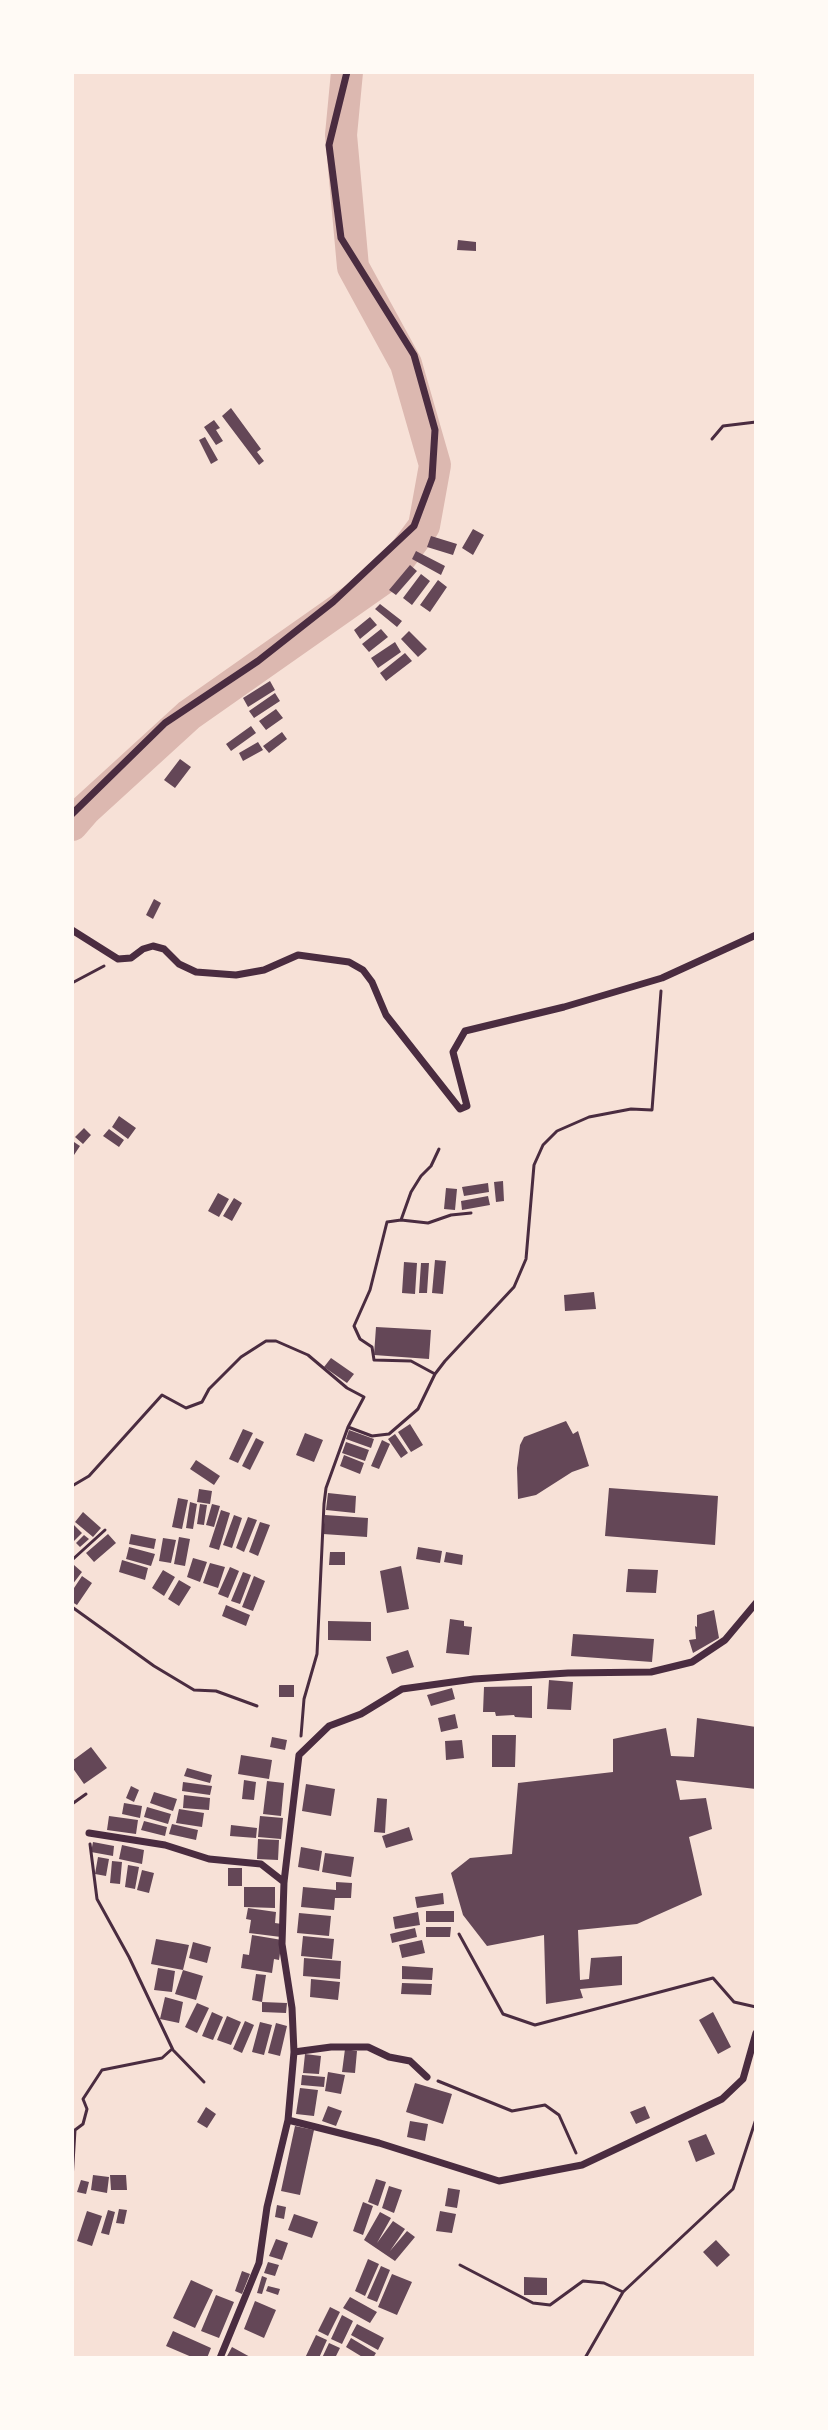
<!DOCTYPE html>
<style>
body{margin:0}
#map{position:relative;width:828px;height:2430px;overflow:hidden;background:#f7e1d7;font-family:Helvetica,sans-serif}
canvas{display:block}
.frame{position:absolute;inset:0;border:74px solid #fffaf5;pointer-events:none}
</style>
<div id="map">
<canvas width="828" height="2430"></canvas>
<div class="frame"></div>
</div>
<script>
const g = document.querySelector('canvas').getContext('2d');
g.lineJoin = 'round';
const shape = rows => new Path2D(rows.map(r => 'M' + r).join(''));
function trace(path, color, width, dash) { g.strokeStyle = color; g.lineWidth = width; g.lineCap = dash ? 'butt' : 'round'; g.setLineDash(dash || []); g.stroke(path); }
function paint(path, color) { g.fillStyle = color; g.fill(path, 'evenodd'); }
const river = shape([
 [72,825,85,810,189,715,387,576,424,526,435,465,406,364,353,267,341,135,347,72]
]);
const building = shape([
 [458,240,476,242,476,251,457,250],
 [231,408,261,449,257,452,264,461,259,465,222,416],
 [214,420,220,428,216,430,223,441,216,445,204,427],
 [205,437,218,460,211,464,199,440],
 [473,529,484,535,473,555,462,548],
 [431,536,457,544,453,555,427,547],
 [416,551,445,566,441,575,412,559],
 [410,565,417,571,396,595,389,590],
 [421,574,430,581,412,605,403,598],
 [438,580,447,587,430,612,420,605],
 [380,604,402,621,397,627,375,609],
 [370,617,377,625,360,639,354,630],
 [381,629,388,637,369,652,362,644],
 [409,631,427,649,418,657,401,639],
 [395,642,401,652,378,668,371,658],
 [405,653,412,661,386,681,380,673],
 [270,681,275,690,248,707,243,698],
 [275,693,280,701,254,718,249,711],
 [276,709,283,718,266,730,259,721],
 [251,726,256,733,231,751,226,744],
 [282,732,287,739,269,753,263,746],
 [258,742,263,750,243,761,239,753],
 [180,759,191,767,175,788,164,780],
 [154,899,161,903,153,919,146,915],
 [119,1116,136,1128,128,1139,112,1127],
 [84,1128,91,1135,83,1144,75,1137],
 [109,1129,124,1140,119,1147,103,1136],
 [74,1142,80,1146,72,1158,72,1144],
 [503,1181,504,1201,496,1202,494,1182],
 [488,1183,489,1192,464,1196,462,1187],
 [446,1188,457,1189,455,1210,444,1209],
 [218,1193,229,1199,219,1217,208,1211],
 [488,1196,490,1205,462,1210,461,1201],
 [234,1198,242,1203,232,1221,223,1216],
 [435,1260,446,1261,443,1294,432,1293],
 [404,1262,417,1263,415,1294,402,1293],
 [421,1263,429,1263,427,1293,419,1293],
 [594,1292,596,1309,565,1311,564,1295],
 [376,1327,431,1330,429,1359,374,1355],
 [331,1358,354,1374,347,1383,324,1367],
 [566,1421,573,1434,578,1431,589,1466,572,1472,536,1495,518,1499,517,1468,520,1445,524,1437],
 [410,1424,423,1445,411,1452,398,1432],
 [243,1429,253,1433,238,1463,229,1459],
 [349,1430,374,1439,371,1448,346,1439],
 [305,1433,323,1440,314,1462,296,1455],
 [395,1434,408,1453,401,1458,388,1439],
 [256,1438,264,1442,250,1470,242,1466],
 [382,1440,390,1444,379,1469,371,1466],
 [346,1442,369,1450,365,1461,342,1453],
 [344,1455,364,1463,360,1474,340,1466],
 [196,1460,220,1476,214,1485,190,1469],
 [609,1488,718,1496,715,1545,605,1536],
 [199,1489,212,1491,210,1504,197,1502],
 [328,1493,356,1496,355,1513,326,1510],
 [178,1498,188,1500,182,1529,172,1527],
 [190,1502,197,1504,193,1529,186,1528],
 [200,1504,207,1505,204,1525,197,1524],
 [212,1504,220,1506,214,1527,206,1525],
 [221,1510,230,1513,219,1550,209,1547],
 [83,1512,101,1528,93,1537,75,1522],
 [234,1515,242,1518,232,1548,223,1545],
 [325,1515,368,1518,367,1537,323,1534],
 [248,1517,257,1520,244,1552,236,1548],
 [260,1522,270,1525,258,1556,249,1552],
 [72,1523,82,1533,74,1541,72,1539],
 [108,1534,116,1543,94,1562,86,1553],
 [131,1534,156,1539,154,1549,129,1544],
 [84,1535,89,1539,80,1547,76,1543],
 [179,1537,190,1539,185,1566,174,1564],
 [163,1538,176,1540,171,1563,159,1561],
 [129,1547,155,1554,151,1566,126,1559],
 [418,1547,442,1551,440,1563,416,1559],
 [330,1552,345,1552,345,1565,329,1565],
 [446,1552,463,1555,462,1565,444,1562],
 [193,1558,207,1562,200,1582,187,1577],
 [122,1560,148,1568,145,1580,119,1572],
 [210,1563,225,1567,218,1588,203,1583],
 [74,1565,82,1572,72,1585,72,1567],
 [401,1566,409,1609,387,1613,380,1571],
 [230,1567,239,1571,228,1598,218,1594],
 [628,1569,658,1570,656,1593,626,1592],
 [163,1570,175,1577,164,1596,152,1588],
 [243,1572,251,1575,240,1604,231,1601],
 [82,1576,92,1583,77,1605,72,1602,72,1591],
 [254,1576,265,1581,253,1611,242,1607],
 [179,1580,191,1587,179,1606,168,1599],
 [226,1605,250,1615,246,1626,222,1616],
 [714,1610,719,1638,693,1653,689,1640,696,1639,695,1626,697,1627,697,1615],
 [450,1619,464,1621,464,1626,472,1627,469,1655,446,1653],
 [328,1621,371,1622,371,1641,328,1640],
 [573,1634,654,1639,652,1662,571,1656],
 [408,1650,414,1667,392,1674,386,1657],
 [549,1680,573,1682,571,1710,547,1709],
 [279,1685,294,1685,294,1697,279,1697],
 [532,1686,532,1718,515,1717,514,1715,496,1716,495,1712,483,1712,484,1687],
 [452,1688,455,1699,431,1706,427,1695],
 [455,1714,458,1728,441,1732,438,1718],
 [697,1718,756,1727,756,1789,676,1780,680,1800,706,1798,712,1829,689,1837,702,1895,637,1924,578,1930,580,1980,589,1979,591,1958,622,1956,622,1985,580,1989,583,1998,546,2004,544,1935,487,1946,463,1915,451,1873,470,1858,512,1854,518,1783,613,1772,613,1739,666,1728,671,1756,694,1757],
 [492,1735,516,1735,515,1767,492,1767],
 [272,1737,287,1740,285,1750,270,1747],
 [462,1740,464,1758,446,1760,445,1741],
 [91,1747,107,1768,84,1784,72,1767,72,1761],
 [241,1755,272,1760,269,1779,238,1774],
 [187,1768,212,1775,210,1783,184,1776],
 [244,1780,256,1782,254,1800,242,1799],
 [267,1781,284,1783,281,1816,263,1814],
 [183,1782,212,1786,210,1795,182,1791],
 [306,1784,335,1789,331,1816,302,1811],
 [131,1786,139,1790,134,1802,126,1798],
 [154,1792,177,1799,173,1811,150,1803],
 [184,1795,210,1798,209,1810,183,1808],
 [377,1798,387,1799,385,1833,374,1832],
 [124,1803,142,1806,140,1818,122,1814],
 [147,1807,171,1814,168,1824,144,1817],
 [179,1809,204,1813,202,1827,176,1823],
 [109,1816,138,1820,136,1834,107,1830],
 [260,1816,283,1818,281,1839,258,1837],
 [144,1821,167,1827,165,1836,141,1830],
 [172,1824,198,1830,196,1840,169,1834],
 [231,1825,257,1828,256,1838,230,1836],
 [409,1827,413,1840,386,1848,382,1836],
 [258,1839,279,1840,278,1860,257,1859],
 [93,1842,114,1846,113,1856,91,1852],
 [122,1845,144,1850,142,1864,119,1859],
 [301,1847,322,1851,319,1871,298,1867],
 [325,1853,354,1857,351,1877,322,1872],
 [98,1857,109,1859,106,1876,95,1874],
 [112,1861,122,1862,120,1884,110,1883],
 [128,1865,139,1867,135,1889,125,1887],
 [228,1868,242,1868,242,1886,228,1886],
 [142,1870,154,1873,149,1893,137,1890],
 [336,1882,352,1883,351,1898,335,1898,334,1910,301,1907,303,1887,336,1890],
 [244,1887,275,1887,275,1908,244,1907],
 [443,1893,444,1904,417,1908,415,1897],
 [248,1908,276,1912,275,1923,282,1924,281,1937,249,1933,251,1920,246,1919],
 [426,1911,454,1911,454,1922,426,1922],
 [418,1912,420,1925,395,1929,393,1917],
 [299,1913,331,1916,329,1936,297,1933],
 [426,1927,451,1927,450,1937,426,1937],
 [415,1928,417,1937,392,1943,390,1934],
 [252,1935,282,1940,279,1960,274,1959,272,1973,241,1968,243,1954,249,1955],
 [303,1936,334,1939,332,1959,301,1956],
 [156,1939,189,1945,183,1970,203,1976,196,2000,175,1994,183,1970,151,1964],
 [422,1940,425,1953,402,1958,399,1945],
 [193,1942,211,1947,207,1963,189,1958],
 [304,1958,341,1961,340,1979,303,1976],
 [402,1966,433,1968,432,1980,402,1979],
 [158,1968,175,1971,172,1992,154,1990],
 [256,1974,266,1975,262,2002,287,2003,286,2013,262,2012,262,2002,252,2000],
 [311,1979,340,1982,338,2000,310,1997],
 [402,1983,432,1984,431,1995,401,1994],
 [165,1997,183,2002,179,2023,160,2019],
 [197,2003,209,2008,197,2033,185,2027],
 [212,2012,223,2017,213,2040,202,2036],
 [713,2012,731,2047,718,2054,699,2020],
 [227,2016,241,2022,231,2045,217,2040],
 [245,2021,254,2025,242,2053,233,2049],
 [260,2022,272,2025,264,2055,252,2052],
 [276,2023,287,2026,280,2056,268,2053],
 [345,2049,357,2051,355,2073,342,2072],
 [305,2054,321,2056,319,2074,303,2073],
 [328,2072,345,2075,341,2094,325,2091],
 [302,2075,325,2077,324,2087,301,2085],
 [415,2083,452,2094,443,2124,406,2112],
 [300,2088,318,2090,314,2116,296,2114],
 [328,2106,342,2111,336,2126,322,2121],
 [645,2106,650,2118,636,2124,630,2112],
 [206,2107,216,2114,207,2128,197,2122],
 [410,2121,428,2124,425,2141,407,2137],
 [295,2126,314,2130,300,2195,281,2191],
 [706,2134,715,2154,696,2162,688,2141],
 [93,2175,109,2177,107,2193,91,2190],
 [110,2175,126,2175,127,2190,111,2190],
 [376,2179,386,2182,378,2206,368,2202],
 [81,2180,89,2182,86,2194,77,2192],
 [389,2186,402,2190,394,2213,382,2208],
 [448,2188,460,2190,457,2208,445,2206],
 [363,2202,373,2206,363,2235,353,2231],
 [277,2205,286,2207,284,2219,275,2217],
 [119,2209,127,2210,124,2224,116,2223],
 [108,2210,115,2212,109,2235,101,2233],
 [87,2211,102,2216,92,2246,77,2241],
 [440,2211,456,2214,452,2233,436,2231],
 [380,2212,391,2218,377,2243,393,2221,405,2229,390,2251,407,2231,415,2237,395,2261,364,2240],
 [294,2214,318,2222,312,2238,288,2230],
 [276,2239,288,2243,282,2260,269,2256],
 [716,2240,730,2255,717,2267,703,2252],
 [368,2259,379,2264,365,2296,355,2291],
 [268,2262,279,2265,275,2276,264,2273],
 [381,2266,390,2270,377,2302,367,2298],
 [242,2271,250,2274,242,2294,235,2291],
 [392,2274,412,2282,397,2315,378,2307],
 [262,2276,267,2278,262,2294,257,2293],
 [524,2277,547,2278,547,2295,524,2295],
 [191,2280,213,2290,195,2328,173,2318],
 [268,2286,280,2289,278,2295,266,2291],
 [216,2295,234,2302,219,2338,201,2331],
 [350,2297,377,2312,370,2323,343,2308],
 [255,2301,276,2310,264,2338,244,2329],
 [330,2307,340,2312,328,2336,318,2331],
 [342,2315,353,2321,342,2344,331,2339],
 [357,2324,384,2338,378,2350,351,2335],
 [173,2331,211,2348,207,2358,194,2358,166,2346],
 [316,2335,327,2340,319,2358,305,2358],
 [351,2338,376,2353,373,2358,364,2358,346,2347],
 [329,2343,340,2348,335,2358,322,2358],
 [232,2347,252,2358,226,2358]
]);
const path = shape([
 [712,439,723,426,756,422],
 [72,983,104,966],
 [401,1220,428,1223,451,1215,471,1213],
 [435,1374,411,1361,374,1360,372,1347,360,1339,354,1326,370,1290,387,1222,401,1220,411,1192,421,1176,431,1166,439,1149],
 [72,1486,89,1476,162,1395,186,1408,202,1402,209,1389,241,1357,266,1341,276,1341,308,1355,347,1388,364,1397,348,1427],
 [72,1560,105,1530],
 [72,1607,154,1666,194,1690,216,1691,257,1706],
 [301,1736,304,1699,317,1654,324,1504,326,1488,348,1427,372,1436,389,1434,418,1409,435,1374,445,1361,514,1287,526,1259,534,1165,543,1145,557,1131,589,1117,631,1109,652,1110,661,991],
 [72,1804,86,1794],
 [90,1844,97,1899,129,1957,173,2050,204,2082],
 [459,1934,503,2014,535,2025,713,1978,734,2002,756,2007],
 [438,2081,512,2111,545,2105,559,2115,576,2153],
 [72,2180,75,2130,83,2124,87,2109,83,2099,102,2070,162,2058,172,2049],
 [460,2265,533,2303,550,2305,583,2281,604,2283,623,2292],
 [585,2358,623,2292,733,2189,756,2119]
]);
const minor = shape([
 [72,814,165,723,258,661,333,602,414,526,432,478,435,430,414,355,341,238,329,145,347,72],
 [72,930,118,959,131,958,143,949,153,946,164,949,179,964,196,972,236,975,264,970,298,955,349,962,363,970,372,982,386,1015,460,1109,467,1106,453,1052,465,1031,564,1007,662,978,756,935],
 [89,1833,165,1845,209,1859,261,1864,284,1882],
 [294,2052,331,2047,368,2047,389,2057,410,2061,427,2077],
 [288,2120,379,2143,499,2181,582,2165,722,2099,743,2079,756,2033],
 [220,2358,259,2263,267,2207,288,2120,294,2052,292,2008,282,1944,284,1882,299,1755,329,1726,361,1714,402,1689,474,1679,568,1673,651,1672,692,1662,725,1640,756,1603]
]);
trace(river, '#dcb8b0', 32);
paint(building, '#644757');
trace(path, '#4a2c40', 3);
trace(minor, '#4a2c40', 7);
</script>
